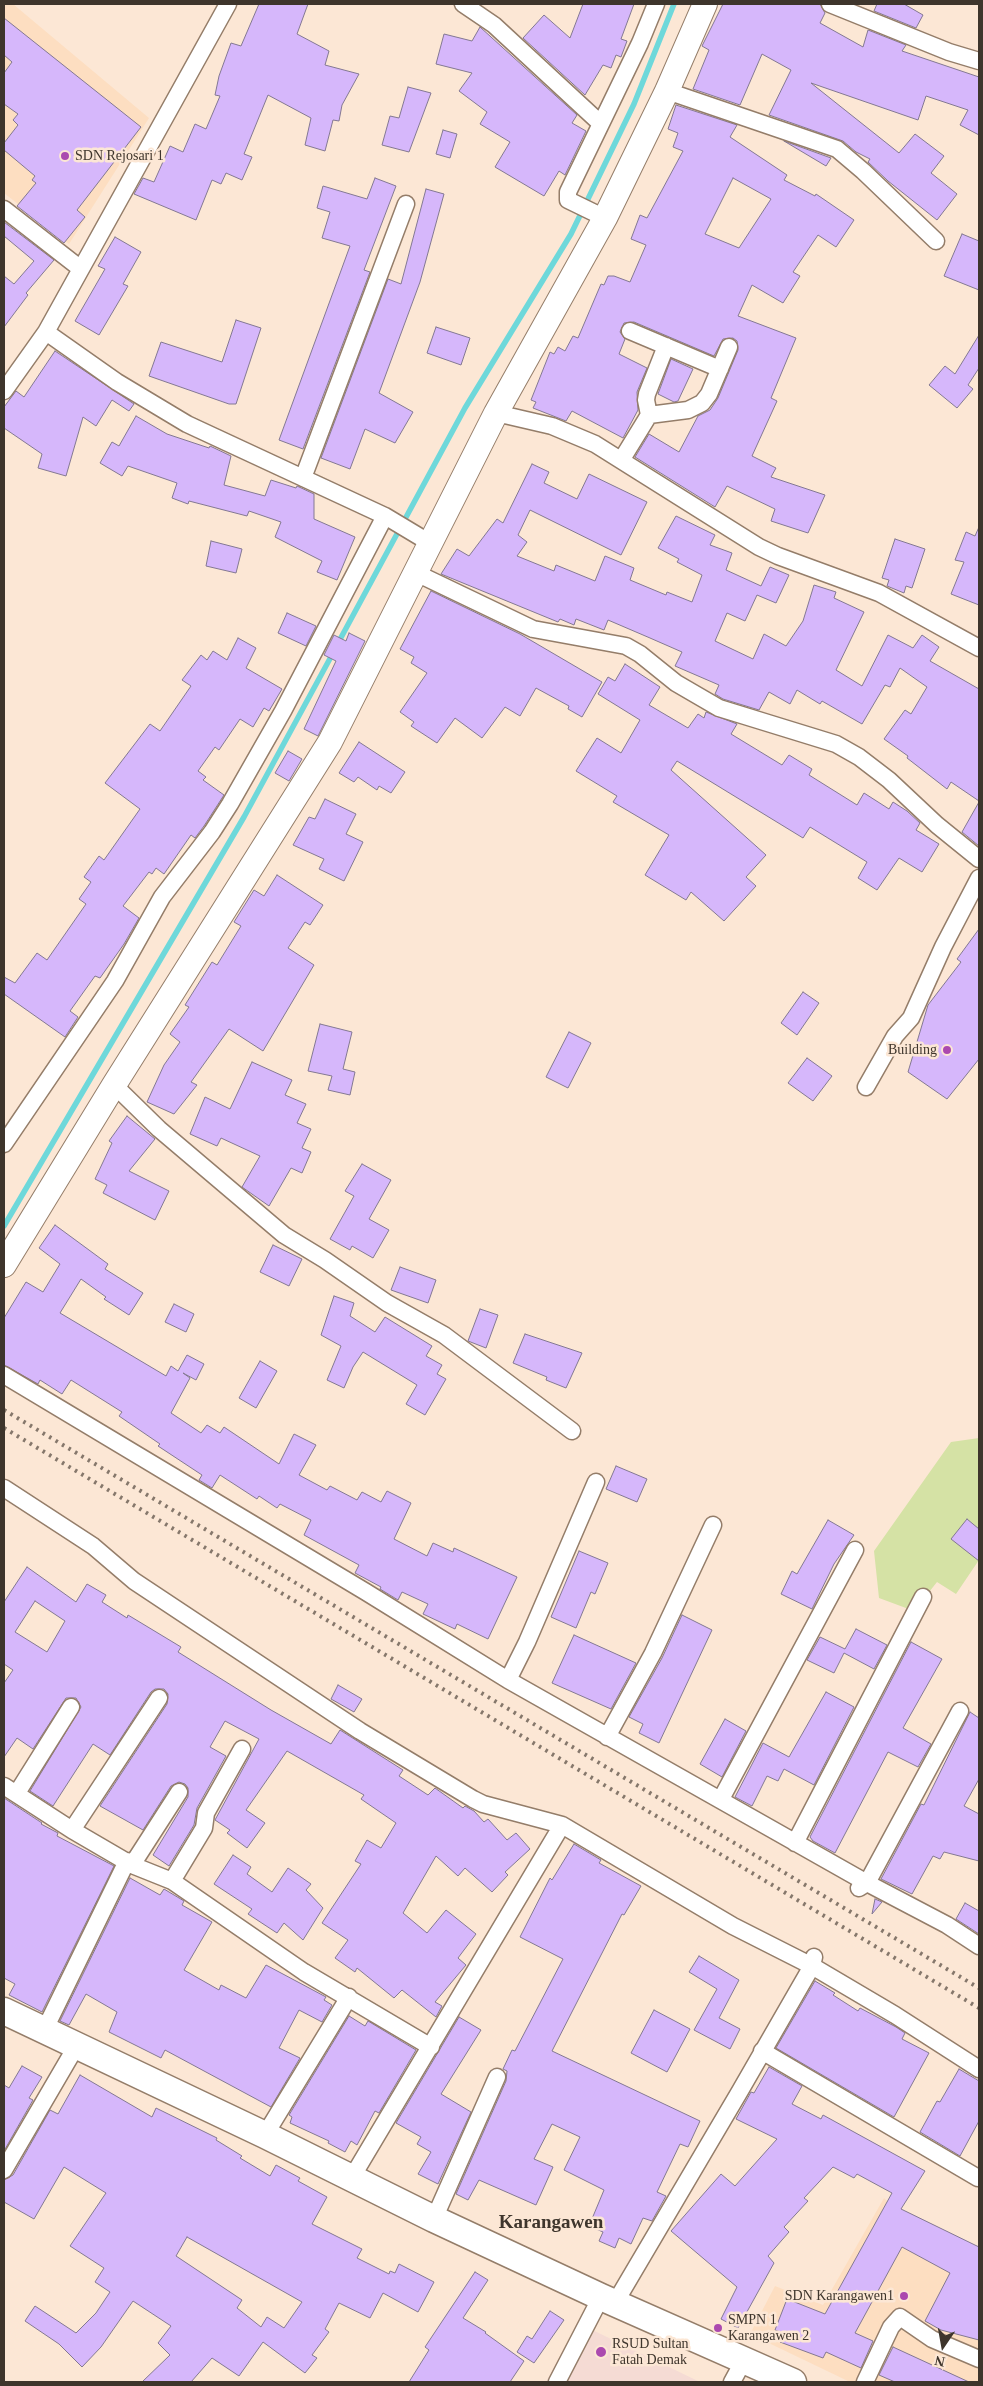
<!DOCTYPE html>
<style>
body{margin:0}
#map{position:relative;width:983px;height:2386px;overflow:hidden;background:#fce7d5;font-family:"Times New Roman",serif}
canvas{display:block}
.frame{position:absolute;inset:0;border:5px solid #3e352c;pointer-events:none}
.north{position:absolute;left:918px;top:2321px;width:50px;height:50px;-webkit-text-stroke:4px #fce7d5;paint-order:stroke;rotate:192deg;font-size:14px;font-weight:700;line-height:20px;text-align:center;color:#3e352c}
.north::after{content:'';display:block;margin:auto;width:18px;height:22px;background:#3e352c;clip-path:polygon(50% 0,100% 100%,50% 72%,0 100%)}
</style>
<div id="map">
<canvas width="983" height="2386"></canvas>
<div class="frame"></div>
<div class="north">N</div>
</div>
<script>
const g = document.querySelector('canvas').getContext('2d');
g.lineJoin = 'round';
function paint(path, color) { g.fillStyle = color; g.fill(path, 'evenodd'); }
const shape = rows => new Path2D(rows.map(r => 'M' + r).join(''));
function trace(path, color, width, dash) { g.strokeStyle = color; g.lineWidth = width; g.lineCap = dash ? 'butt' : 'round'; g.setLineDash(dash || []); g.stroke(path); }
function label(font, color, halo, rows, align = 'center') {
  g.font = font + ' "Times New Roman",serif'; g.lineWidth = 5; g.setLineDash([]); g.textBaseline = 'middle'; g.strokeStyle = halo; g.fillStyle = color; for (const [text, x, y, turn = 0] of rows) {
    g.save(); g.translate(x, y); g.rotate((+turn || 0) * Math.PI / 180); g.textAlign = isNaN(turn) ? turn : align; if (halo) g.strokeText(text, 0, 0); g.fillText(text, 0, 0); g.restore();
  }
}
const built = shape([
 [4,4,13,4,149,118,69,244,4,193],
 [884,2198,888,2202,979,2247,979,2382,850,2382,750,2334,775,2286,823,2305]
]);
const medical = shape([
 [578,2323,700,2382,546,2382]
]);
const green = shape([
 [979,1438,979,1560,956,1594,937,1582,914,1611,879,1598,874,1551,951,1442]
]);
const stream = shape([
 [337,645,465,408,571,234,634,104,674,4],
 [4,1226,244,817,333,653]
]);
const building = shape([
 [259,4,308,4,297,34,329,51,325,65,359,74,342,105,339,121,333,120,325,151,305,145,311,118,268,95,244,154,252,157,242,180,226,173,221,184,212,180,196,220,134,194,143,178,154,182,170,146,183,152,195,124,206,129,220,96,215,95,219,76,231,43,241,46,259,4],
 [583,4,634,4,621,39,627,41,621,57,616,55,611,68,603,65,585,95,523,38,544,15,570,38,583,4],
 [723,4,820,4,825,13,820,23,863,47,868,30,906,45,902,51,979,77,979,135,960,125,968,110,926,96,918,120,811,83,899,153,915,134,944,156,931,173,957,194,937,220,888,181,868,162,870,159,856,152,843,141,769,115,791,70,762,54,740,105,693,89,709,50,702,46,723,4],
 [877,4,904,4,923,15,916,28,874,11,877,4],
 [4,18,141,127,77,210,85,217,64,243,17,206,36,183,32,180,35,176,4,150,4,143,18,125,13,120,18,114,4,104,4,73,12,62,4,55,4,18],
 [480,27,577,115,572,123,586,131,565,175,559,171,544,196,495,167,510,142,480,124,487,112,459,91,472,73,436,64,444,34,472,41,480,27],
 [408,87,431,93,409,152,382,145,390,116,399,118,408,87],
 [676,105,737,125,730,137,787,175,784,180,815,196,816,194,854,220,836,247,818,235,793,272,800,276,783,303,752,285,738,316,796,338,771,398,777,401,752,456,776,468,771,477,825,495,808,533,771,521,775,509,727,486,715,507,635,457,649,434,679,452,698,416,710,410,718,398,738,350,737,341,733,338,723,339,714,356,634,322,624,323,620,332,625,339,619,354,647,368,637,392,638,410,623,438,572,411,566,421,533,408,536,402,531,400,550,352,554,354,558,347,565,351,573,336,578,338,601,284,604,285,608,276,614,276,630,282,646,245,631,239,640,215,647,218,683,151,673,147,678,133,668,129,676,105],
 [733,178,771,199,739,248,705,234,733,178],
 [443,130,457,134,450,158,436,154,443,130],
 [784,141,831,158,826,166,784,141],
 [375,178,396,186,364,270,370,272,303,449,279,440,350,246,322,238,330,212,317,208,323,186,367,199,375,178],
 [426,189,444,194,420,282,379,393,413,412,395,443,365,429,350,469,321,458,388,279,401,284,426,189],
 [4,222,54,260,26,293,28,295,4,327,4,276,14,284,34,261,4,236,4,222],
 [962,234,979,241,979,290,944,276,962,234],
 [115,237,141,252,123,284,128,286,99,335,75,321,105,269,98,266,115,237],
 [236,320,261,328,236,404,229,404,149,376,161,342,222,362,236,320],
 [436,327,470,338,461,365,427,353,436,327],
 [979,335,979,368,968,385,973,389,957,408,929,385,945,366,955,374,979,335],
 [55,351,134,404,129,411,112,400,96,426,83,417,66,476,38,468,42,454,4,428,4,407,16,391,24,397,55,351],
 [671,359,693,369,678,401,674,402,658,394,671,359],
 [136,416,167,434,209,448,210,446,231,456,224,485,265,496,271,480,296,488,297,486,314,494,314,519,355,537,337,580,317,572,322,561,275,537,281,522,249,511,247,516,189,501,188,504,172,498,177,483,128,466,122,476,100,463,112,442,119,446,136,416],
 [532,464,549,472,544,483,577,499,589,474,647,502,621,555,530,510,518,535,527,542,517,556,554,571,556,565,595,581,605,556,634,568,630,580,666,595,667,592,692,602,702,575,677,562,679,559,658,548,676,516,715,535,710,545,732,553,726,570,761,586,770,567,789,575,776,603,757,595,745,621,727,613,715,641,753,659,764,634,786,646,803,621,814,585,836,592,834,598,864,612,836,670,862,686,888,635,913,648,922,635,939,647,930,661,979,689,979,801,951,782,947,789,907,758,908,756,884,739,905,710,911,714,927,687,900,668,890,687,885,685,862,724,822,701,820,704,797,690,790,704,769,692,759,710,723,699,715,694,719,685,675,666,682,652,650,638,608,620,604,630,576,619,574,625,560,619,558,622,441,574,457,549,469,556,497,519,503,523,532,464],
 [979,527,979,605,951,594,964,562,955,560,966,532,975,536,979,527],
 [895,539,925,549,912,588,906,586,904,593,887,586,889,580,882,578,895,539],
 [211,541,242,549,236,573,206,566,211,541],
 [431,591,520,634,602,682,582,717,568,709,569,706,536,688,520,716,505,707,482,738,455,718,437,743,411,726,414,722,400,712,427,673,411,663,414,657,400,649,431,591],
 [287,613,316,626,306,646,278,633,287,613],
 [349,633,365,641,318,736,304,729,336,661,324,655,334,635,346,641,349,633],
 [238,638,256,648,246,668,282,689,269,711,264,708,253,727,240,719,219,750,215,747,198,771,206,777,203,780,224,795,204,826,195,838,191,835,164,874,156,868,152,874,149,872,123,906,139,918,124,944,100,978,95,976,70,1011,78,1017,65,1037,4,994,4,977,15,983,37,953,47,960,86,904,79,899,91,882,84,877,99,856,104,860,140,809,105,783,150,724,160,731,191,686,182,680,201,655,207,660,213,651,227,660,238,638],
 [625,664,660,687,649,705,688,728,698,714,704,718,706,712,737,724,731,734,782,765,789,755,812,769,809,775,857,805,864,793,889,809,893,802,907,811,920,823,916,830,939,844,922,872,899,858,877,890,858,878,867,862,810,827,803,838,677,761,671,770,766,855,746,877,756,886,724,921,691,892,686,900,645,875,669,835,613,802,617,796,576,771,597,738,621,753,640,720,598,694,608,677,615,681,625,664],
 [359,742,405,772,391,793,379,786,377,790,358,777,354,782,339,773,359,742],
 [288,751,302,759,289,781,275,773,288,751],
 [325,799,356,814,346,834,363,842,344,881,319,869,324,859,293,845,309,817,315,819,325,799],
 [979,802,979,846,962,832,979,802],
 [277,875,323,905,310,925,305,922,288,948,314,965,263,1051,229,1029,191,1082,197,1085,174,1114,147,1102,164,1065,180,1042,170,1034,189,1007,185,1005,212,962,217,965,241,926,234,922,254,890,264,896,277,875],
 [979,929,979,1059,947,1099,908,1072,928,1005,961,962,957,959,979,929],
 [803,992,819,1003,797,1035,781,1023,803,992],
 [320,1024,352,1032,343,1069,355,1072,350,1095,328,1090,332,1076,308,1071,320,1024],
 [569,1032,591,1043,568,1088,546,1077,569,1032],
 [807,1058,832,1076,813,1101,788,1083,807,1058],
 [252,1062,292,1080,285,1095,306,1104,297,1123,311,1129,302,1148,311,1152,302,1173,291,1168,269,1206,242,1187,260,1156,221,1138,217,1146,190,1134,205,1097,230,1109,252,1062],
 [127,1116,155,1139,129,1171,169,1191,155,1220,103,1193,107,1185,95,1179,112,1143,109,1141,127,1116],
 [362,1164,391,1180,369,1219,389,1230,373,1258,352,1246,350,1250,330,1239,354,1196,345,1191,362,1164],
 [55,1225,108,1264,105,1269,143,1293,129,1315,104,1299,106,1297,81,1279,60,1313,166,1376,171,1366,178,1371,187,1355,204,1364,196,1380,183,1373,190,1378,171,1413,201,1433,207,1425,220,1433,224,1427,279,1464,294,1434,316,1445,299,1475,327,1490,330,1486,357,1500,362,1492,381,1502,387,1491,411,1503,394,1539,427,1556,433,1543,453,1552,454,1548,517,1577,488,1639,457,1624,455,1629,423,1614,428,1604,402,1592,398,1600,380,1589,381,1587,355,1573,359,1565,304,1535,311,1520,280,1504,277,1508,259,1496,257,1499,220,1475,212,1488,199,1480,202,1475,158,1446,160,1444,119,1416,122,1412,71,1380,62,1394,40,1380,38,1384,4,1365,4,1318,26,1282,43,1292,60,1264,39,1248,55,1225],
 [273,1245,302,1259,289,1286,260,1272,273,1245],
 [400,1267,436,1280,428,1303,391,1290,400,1267],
 [334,1296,354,1303,350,1316,375,1332,385,1317,432,1346,426,1356,442,1365,437,1374,446,1379,425,1415,406,1404,417,1385,363,1352,353,1367,344,1388,327,1380,341,1346,321,1335,334,1296],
 [174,1304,194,1314,186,1332,165,1322,174,1304],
 [480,1309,498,1315,486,1348,468,1341,480,1309],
 [525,1334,582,1353,566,1388,546,1380,547,1377,513,1363,525,1334],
 [260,1361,277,1371,256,1408,239,1398,260,1361],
 [616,1466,647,1479,637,1502,606,1489,616,1466],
 [967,1519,979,1529,979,1561,951,1539,967,1519],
 [828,1520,854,1535,834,1564,812,1609,781,1594,792,1571,797,1574,828,1520],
 [579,1551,608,1563,595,1594,591,1592,576,1628,551,1617,579,1551],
 [27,1567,76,1602,87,1584,106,1595,102,1602,127,1618,128,1615,181,1647,178,1652,271,1710,331,1744,340,1730,403,1770,399,1776,428,1795,435,1788,463,1808,465,1806,474,1811,484,1822,488,1819,507,1840,516,1833,530,1849,505,1872,508,1875,492,1892,465,1868,458,1876,436,1856,403,1913,427,1933,446,1910,476,1934,458,1958,466,1965,435,2002,442,2006,436,2017,402,1990,394,1998,357,1968,355,1972,335,1958,348,1940,322,1923,361,1864,355,1861,367,1840,381,1848,396,1823,361,1799,364,1795,287,1751,246,1810,265,1823,247,1848,227,1833,230,1830,215,1820,259,1739,225,1721,210,1747,226,1756,197,1808,194,1825,169,1866,153,1855,188,1797,188,1788,185,1784,179,1782,171,1786,143,1830,100,1806,167,1704,168,1694,164,1689,155,1689,151,1692,110,1755,93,1744,53,1806,30,1791,81,1707,76,1698,66,1698,33,1749,17,1738,4,1757,4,1683,13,1670,4,1664,4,1602,27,1567],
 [35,1601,65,1621,47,1652,15,1632,35,1601],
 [682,1615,712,1630,659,1743,639,1733,643,1724,629,1717,662,1658,682,1615],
 [856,1629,887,1645,874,1669,844,1653,834,1673,807,1660,820,1637,845,1649,856,1629],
 [574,1635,636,1663,611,1709,552,1683,574,1635],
 [911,1642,942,1659,903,1728,931,1744,918,1767,888,1752,835,1853,813,1841,810,1837,911,1642],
 [338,1685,362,1699,354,1712,331,1699,338,1685],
 [826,1692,854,1707,814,1785,784,1769,778,1781,767,1776,752,1806,735,1797,763,1743,789,1757,826,1692],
 [970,1712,979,1718,979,1779,964,1806,979,1814,979,1861,944,1852,940,1859,933,1856,912,1894,881,1879,921,1804,924,1805,970,1712],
 [725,1719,746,1731,722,1777,700,1764,725,1719],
 [4,1798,42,1823,41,1824,58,1833,57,1836,114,1866,42,2012,9,1995,15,1984,4,1978,4,1798],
 [574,1844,601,1860,599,1863,641,1886,624,1915,622,1914,552,2051,700,2121,688,2147,680,2144,657,2192,666,2196,652,2221,643,2218,631,2244,619,2238,615,2248,599,2241,603,2232,589,2226,604,2190,564,2170,580,2137,552,2124,534,2159,553,2167,536,2205,479,2180,468,2200,456,2194,506,2081,507,2071,503,2069,512,2050,515,2051,563,1959,520,1937,550,1878,552,1880,574,1844],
 [233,1855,251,1867,247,1874,272,1892,288,1868,311,1884,306,1890,323,1908,303,1940,284,1923,277,1933,248,1914,252,1909,214,1884,233,1855],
 [130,1878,160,1895,164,1889,184,1901,182,1905,212,1922,184,1970,219,1990,221,1985,246,1998,266,1965,326,1997,324,2000,332,2005,322,2022,299,2010,279,2048,300,2058,271,2107,165,2050,161,2058,109,2032,117,2012,86,1994,69,2025,60,2021,130,1878],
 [875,1899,882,1902,872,1914,875,1899],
 [965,1903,979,1911,979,1934,956,1919,965,1903],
 [699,1956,739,1980,719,2018,740,2029,730,2049,694,2030,717,1989,689,1972,699,1956],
 [815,1981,835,1993,833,1995,858,2011,860,2008,896,2027,905,2033,902,2039,929,2053,894,2117,776,2048,815,1981],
 [654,2010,690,2029,667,2072,631,2053,654,2010],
 [349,2016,365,2026,368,2021,416,2050,379,2113,375,2111,357,2145,351,2141,345,2152,328,2143,329,2141,290,2123,292,2117,289,2115,349,2016],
 [459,2017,481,2030,441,2094,471,2112,438,2184,418,2174,431,2152,417,2144,421,2137,396,2123,459,2017],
 [22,2066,42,2077,29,2098,33,2100,4,2151,4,2085,9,2088,22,2066],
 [769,2067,802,2086,792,2104,821,2119,823,2115,925,2171,901,2209,979,2247,979,2340,941,2330,925,2321,950,2273,902,2247,855,2333,873,2341,861,2368,826,2352,823,2358,780,2342,783,2333,775,2330,787,2299,825,2314,892,2193,857,2174,854,2178,833,2167,804,2198,808,2201,784,2227,789,2232,768,2256,774,2263,738,2328,721,2319,737,2287,671,2231,721,2174,735,2186,777,2139,736,2119,751,2092,754,2093,769,2067],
 [959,2069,979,2081,979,2121,960,2156,920,2132,937,2101,940,2102,959,2069],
 [80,2075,152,2117,156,2108,217,2138,216,2140,242,2156,240,2158,270,2176,276,2165,300,2178,298,2181,327,2197,312,2224,362,2249,357,2258,389,2274,390,2271,395,2273,399,2264,434,2282,418,2312,383,2293,370,2318,339,2303,325,2329,329,2332,312,2355,317,2358,305,2373,263,2342,239,2376,212,2358,191,2382,142,2382,170,2355,158,2343,171,2326,133,2301,101,2347,82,2367,59,2344,25,2321,35,2306,76,2333,96,2313,110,2292,95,2282,104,2268,70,2246,106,2193,64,2167,34,2219,4,2202,4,2180,13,2175,50,2110,58,2114,80,2075],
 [187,2237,302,2302,284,2328,267,2317,261,2327,237,2308,242,2300,176,2256,187,2237],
 [475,2272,488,2280,463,2318,486,2332,485,2333,524,2361,510,2382,409,2382,429,2350,425,2347,475,2272],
 [550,2311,564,2320,534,2363,517,2352,527,2336,532,2339,550,2311],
 [893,2347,969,2382,895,2382,879,2375,893,2347]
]);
const minor = shape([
 [228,4,46,332,117,382,187,424,385,516,430,543],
 [463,4,494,25,600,123],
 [830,4,949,52,979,61],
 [667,91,837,149,863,171,936,241],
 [4,209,81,269],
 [605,218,568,200,568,192,640,43,656,4],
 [630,331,720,369],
 [4,391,46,332],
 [496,413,552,426,595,444,759,547,778,556,879,593,979,648],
 [649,415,688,410,702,403,709,394,729,347],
 [622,459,649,415,646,400,647,394,666,346],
 [303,478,406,204],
 [414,572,533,629,626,646,640,654,676,683,719,708,836,744,859,757,889,780,937,825,979,859],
 [114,1085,159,1129,284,1235,325,1260,387,1303,444,1335,572,1431],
 [866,1087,895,1036,911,1018,943,947,979,878],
 [4,1144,115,981,162,897,212,832,230,804,283,711,385,516],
 [4,1375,366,1592,508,1680,867,1883,947,1925,979,1946],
 [4,1488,93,1546,134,1581,360,1731,473,1799,483,1804,562,1825,733,1926,812,1966,895,2015,979,2069],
 [508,1680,527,1642,596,1482],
 [607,1737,653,1653,713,1525],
 [4,1786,72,1830,132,1865,172,1881,304,1972,431,2047],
 [17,1793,71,1707],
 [721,1799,855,1550],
 [72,1830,159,1698],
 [795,1843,923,1597],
 [132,1865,179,1792],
 [172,1881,204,1828,206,1813,242,1749],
 [859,1888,867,1883,960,1711],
 [45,2029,127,1861],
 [762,2051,978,2178],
 [265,2135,349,1997],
 [4,2170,77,2045],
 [351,2179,562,1825],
 [434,2219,497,2077],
 [615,2303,740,2091,812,1966,814,1957],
 [557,2382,601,2297],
 [732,2382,744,2360],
 [865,2382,891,2327,900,2317,932,2339,979,2359]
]);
const secondary = shape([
 [4,1265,114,1085,330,742,496,413,605,218,667,91,705,4]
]);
const primary = shape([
 [4,2011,265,2135,434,2219,601,2297,793,2382]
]);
const rail = shape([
 [4,1410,979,1988],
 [4,1428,979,2008]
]);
const markers = [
 [65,156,5,"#ab49af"],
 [947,1050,5,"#ab49af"],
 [904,2296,5,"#ab49af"],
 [718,2328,5,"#ab49af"],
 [601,2352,6,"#ab49af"]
];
const poiNames = [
 ["SDN Rejosari 1",75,156],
 ["Building",937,1050,"right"],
 ["SDN Karangawen1",894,2296,"right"],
 ["SMPN 1",728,2320],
 ["Karangawen 2",728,2336],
 ["RSUD Sultan",612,2344],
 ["Fatah Demak",612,2360]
];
const districtNames = [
 ["Karangawen",551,2223]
];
paint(built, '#fddec1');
paint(medical, '#f5dbd4');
paint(green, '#d5e2a5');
trace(stream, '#6ed8da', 5.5);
paint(building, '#d6b7fb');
trace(building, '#837892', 1);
trace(minor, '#947d69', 19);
trace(secondary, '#947d69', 26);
trace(primary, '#947d69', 29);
trace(minor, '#fff', 16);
trace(secondary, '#fff', 24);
trace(primary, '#fff', 26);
trace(rail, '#85776b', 4, [2.5, 5]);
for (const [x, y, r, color] of markers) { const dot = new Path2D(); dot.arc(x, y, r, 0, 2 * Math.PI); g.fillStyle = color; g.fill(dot); trace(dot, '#fce7d5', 2); }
label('14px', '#3e352c', '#fce7d5', poiNames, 'left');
label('bold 19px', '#3e352c', '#fce7d5', districtNames);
</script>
